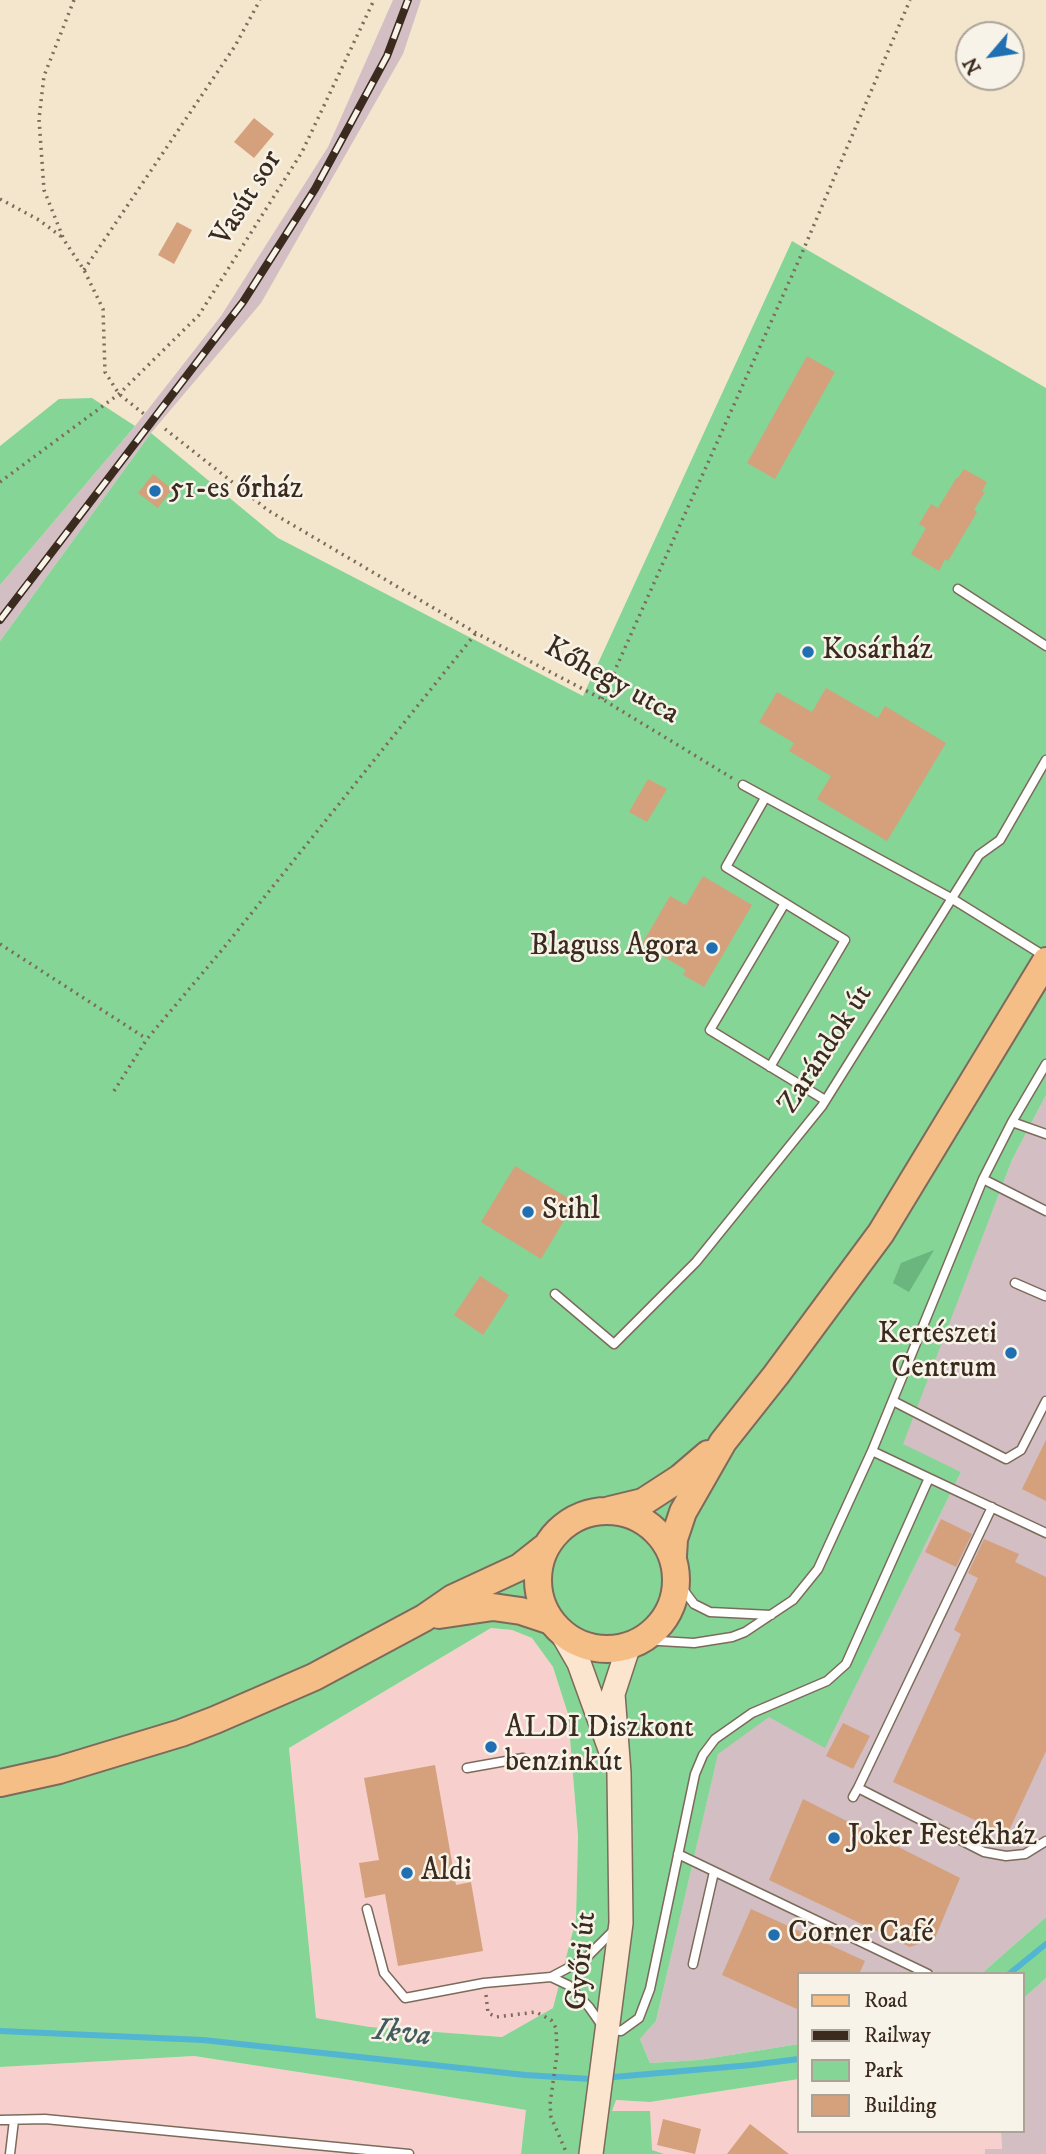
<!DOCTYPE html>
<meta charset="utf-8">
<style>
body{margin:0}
#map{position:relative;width:1046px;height:2154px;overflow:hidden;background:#f4e5cd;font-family:"IM FELL DW Pica",serif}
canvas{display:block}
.legend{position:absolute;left:797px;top:1972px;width:228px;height:161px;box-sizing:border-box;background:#f7f3e8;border:2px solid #aca397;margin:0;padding:9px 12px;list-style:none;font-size:21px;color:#3b2a1e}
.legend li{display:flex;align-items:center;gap:14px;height:35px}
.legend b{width:35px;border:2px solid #aca397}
.north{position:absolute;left:955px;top:21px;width:70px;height:70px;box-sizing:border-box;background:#f7f3e8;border:2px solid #aca397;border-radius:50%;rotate:241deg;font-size:19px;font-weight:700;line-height:28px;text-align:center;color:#3b2a1e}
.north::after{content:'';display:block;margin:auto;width:24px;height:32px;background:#1f6fb2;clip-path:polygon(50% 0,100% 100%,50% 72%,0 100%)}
</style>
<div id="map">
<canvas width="1046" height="2154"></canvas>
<ul class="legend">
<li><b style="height:9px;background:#f6be87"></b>Road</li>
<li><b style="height:9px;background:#3b2a1e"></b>Railway</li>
<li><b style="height:19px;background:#84d596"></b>Park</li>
<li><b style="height:19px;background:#d5a17c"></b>Building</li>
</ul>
<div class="north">N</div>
</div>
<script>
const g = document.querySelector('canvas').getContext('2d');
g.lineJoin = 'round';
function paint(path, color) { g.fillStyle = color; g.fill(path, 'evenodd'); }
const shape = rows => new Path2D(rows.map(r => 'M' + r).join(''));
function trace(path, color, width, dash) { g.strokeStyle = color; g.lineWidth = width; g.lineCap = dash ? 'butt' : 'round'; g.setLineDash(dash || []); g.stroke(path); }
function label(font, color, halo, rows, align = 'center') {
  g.font = font + ' "IM FELL DW Pica",serif'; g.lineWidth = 5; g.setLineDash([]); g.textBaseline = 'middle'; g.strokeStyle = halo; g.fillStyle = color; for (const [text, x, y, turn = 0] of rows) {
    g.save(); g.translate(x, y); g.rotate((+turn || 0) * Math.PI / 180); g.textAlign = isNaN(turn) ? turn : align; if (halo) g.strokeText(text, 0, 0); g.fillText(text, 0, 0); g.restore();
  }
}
const built = shape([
 [491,1628,512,1630,532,1638,553,1667,568,1714,578,1836,576,1919,553,2008,502,2037,370,2027,316,2018,289,1748],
 [194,2056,344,2079,527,2110,521,2154,0,2154,0,2067],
 [799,2079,799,2131,1001,2131,1002,2149,985,2149,985,2154,606,2154,611,2111,616,2100,650,2102]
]);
const industrial = shape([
 [393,0,421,0,403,54,261,303,151,433,0,641,0,585,135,426,221,316,328,147],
 [1046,1095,1046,1917,981,1974,799,1974,799,2044,699,2060,650,2063,640,2039,656,2021,718,1753,769,1716,825,1747,961,1472,902,1445,1012,1160],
 [1046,1978,1046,2154,985,2154,985,2149,1002,2149,1001,2131,1023,2131,1023,1999]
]);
const green = shape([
 [792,241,1046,388,1046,1095,1012,1160,903,1444,961,1472,825,1748,769,1717,718,1754,656,2021,640,2039,650,2063,699,2060,799,2044,799,2079,650,2102,616,2100,612,2111,650,2111,652,2150,664,2154,521,2154,526,2110,344,2079,194,2056,0,2067,0,641,151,433,278,538,583,696],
 [491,1628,512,1630,532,1638,553,1667,568,1714,578,1836,576,1919,553,2008,502,2037,370,2027,316,2018,289,1748],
 [92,398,135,426,0,585,0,446,59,399],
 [1046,1917,1046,1978,1023,1999,1023,1974,981,1974]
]);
const forest = shape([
 [934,1250,909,1292,893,1283,901,1263]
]);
const stream = shape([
 [1009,1974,1046,1944],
 [0,2031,203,2040,525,2075,591,2079,751,2065,799,2059]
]);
const building = shape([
 [254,118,274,134,254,158,234,142],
 [177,222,192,230,174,264,158,255],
 [807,356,835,372,775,479,747,463],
 [964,469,987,482,982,491,985,492,974,510,977,512,948,561,945,559,939,571,911,554,926,528,919,524,931,504,938,508,957,477,958,478],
 [153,474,172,489,158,508,138,493],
 [826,688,878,718,885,706,946,743,887,841,817,799,831,776,789,751,794,743,759,722,777,692,812,712],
 [648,779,667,789,647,822,629,812],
 [703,876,752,905,704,987,683,975,686,970,642,944,670,896,686,905],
 [515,1166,575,1202,541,1259,481,1222],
 [480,1276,509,1295,483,1335,454,1315],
 [1046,1440,1046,1501,1022,1489],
 [941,1519,972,1534,956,1567,925,1552],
 [984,1539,1019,1554,1015,1562,1046,1577,1046,1751,1007,1835,893,1782,961,1634,954,1630,978,1578,968,1573],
 [843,1723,870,1736,853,1769,826,1756],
 [435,1765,456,1885,471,1882,483,1951,398,1966,385,1894,365,1898,359,1863,379,1860,364,1778],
 [803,1799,960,1878,935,1938,910,1947,769,1880],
 [751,1909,865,1961,859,1974,799,1974,799,2010,722,1975],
 [663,2119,701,2129,695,2154,657,2145],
 [750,2124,789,2154,727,2154]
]);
const path = shape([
 [74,0,44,76,39,119,44,190,64,240,84,270,103,309,105,372,119,394,144,414],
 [0,199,39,220,63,238],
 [84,270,235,46,260,0],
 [165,429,269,511,476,633,602,699,732,778],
 [0,482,119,394,199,315,302,152,374,0],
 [602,699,802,253,910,0],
 [0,944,147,1039],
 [114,1091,147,1039,222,950,476,633],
 [486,1995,488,2013,496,2017,536,2012,551,2020,556,2028,557,2054,550,2104,551,2117,567,2154]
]);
const lane = shape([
 [958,589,1046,646],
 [743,785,951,898,1046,957],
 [765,798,726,867,845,940,770,1067],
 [785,903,710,1030,825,1100],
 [1012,1122,1046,1134],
 [983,1179,1046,1211],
 [1015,1283,1045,1296],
 [555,1294,614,1344,696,1262,822,1106,979,855,1000,840,1046,760],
 [893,1401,1006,1459,1021,1450,1046,1401],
 [929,1478,1046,1533],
 [992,1507,858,1788,984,1852,1006,1856,1025,1854,1046,1841],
 [676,1580,694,1604,710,1612,771,1615],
 [642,1640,694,1643,732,1637,745,1632,793,1600,818,1569,872,1451,983,1179,1012,1122,1046,1064],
 [467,1768,523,1758],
 [853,1797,858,1788],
 [678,1854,928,1974],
 [367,1909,384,1973,405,1998,484,1983,551,1977,585,1959,614,1930],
 [693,1964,714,1872],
 [551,1977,568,1985,589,2007,603,2027],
 [608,2029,621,2031,639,2018,650,1989,695,1774,703,1755,715,1739,752,1713,827,1681,846,1664,929,1478,872,1451],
 [0,2120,45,2119,409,2154],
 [10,2154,14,2120]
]);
const secondary = shape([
 [560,1630,579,1663,610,1749],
 [591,2154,621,1923,619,1773,613,1694,629,1645]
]);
const primary = shape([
 [610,1510,643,1502,680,1478,708,1454],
 '538 1580a69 69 0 1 1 138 0a69 69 0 1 1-138 0Z',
 [673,1556,674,1539,683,1512,723,1442,776,1375,881,1233,1046,961],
 [439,1615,493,1607,521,1611,551,1621],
 [0,1783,59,1770,181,1733,215,1720,314,1677,424,1618,453,1598,520,1567,544,1548]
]);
const rail = shape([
 [0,620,243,302,315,189,387,56,408,0]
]);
const markers = [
 [155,491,7,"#1f6fb2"],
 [808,652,7,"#1f6fb2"],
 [712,948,7,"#1f6fb2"],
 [528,1212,7,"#1f6fb2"],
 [1011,1353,7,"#1f6fb2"],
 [491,1747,7,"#1f6fb2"],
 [834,1838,7,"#1f6fb2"],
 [407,1873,7,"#1f6fb2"],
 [774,1935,7,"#1f6fb2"]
];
const streetNames = [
 ["Vasút sor",248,199,-58],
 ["Kőhegy utca",611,682,29],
 ["Zarándok út",827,1050,-57],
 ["Győri út",583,1961,-84]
];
const poiNames = [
 ["51-es őrház",169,491],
 ["Kosárház",822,652],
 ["Blaguss Agora",698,948,"right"],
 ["Stihl",542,1212],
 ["Kertészeti",997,1336,"right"],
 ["Centrum",997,1370,"right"],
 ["ALDI Diszkont",505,1730],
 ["benzinkút",505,1764],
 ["Joker Festékház",848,1838],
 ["Aldi",421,1873],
 ["Corner Café",788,1935]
];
const waterNames = [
 ["Ikva",402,2035,6]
];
paint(built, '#f7d0cd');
paint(industrial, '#d2bec3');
paint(green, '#84d596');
paint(forest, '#6bb67f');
trace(stream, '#52b5d1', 6);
paint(building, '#d5a17c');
trace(lane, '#7c6b5b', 11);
trace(secondary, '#7c6b5b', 26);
trace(primary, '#7c6b5b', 30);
trace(path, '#7c6b5b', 3.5, [2, 5]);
trace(lane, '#fff', 8);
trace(secondary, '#fbe5cf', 23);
trace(primary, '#f6be87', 26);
trace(rail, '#3b2a1e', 8);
trace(rail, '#f7f3e8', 5, [16]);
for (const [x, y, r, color] of markers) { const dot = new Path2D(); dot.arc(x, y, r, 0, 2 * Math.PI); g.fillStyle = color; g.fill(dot); trace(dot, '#f7f3e8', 2.5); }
label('30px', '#3b2a1e', '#f7f3e8', streetNames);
label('30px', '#3b2a1e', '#f7f3e8', poiNames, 'left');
label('italic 32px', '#435b5d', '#f7f3e8', waterNames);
</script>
